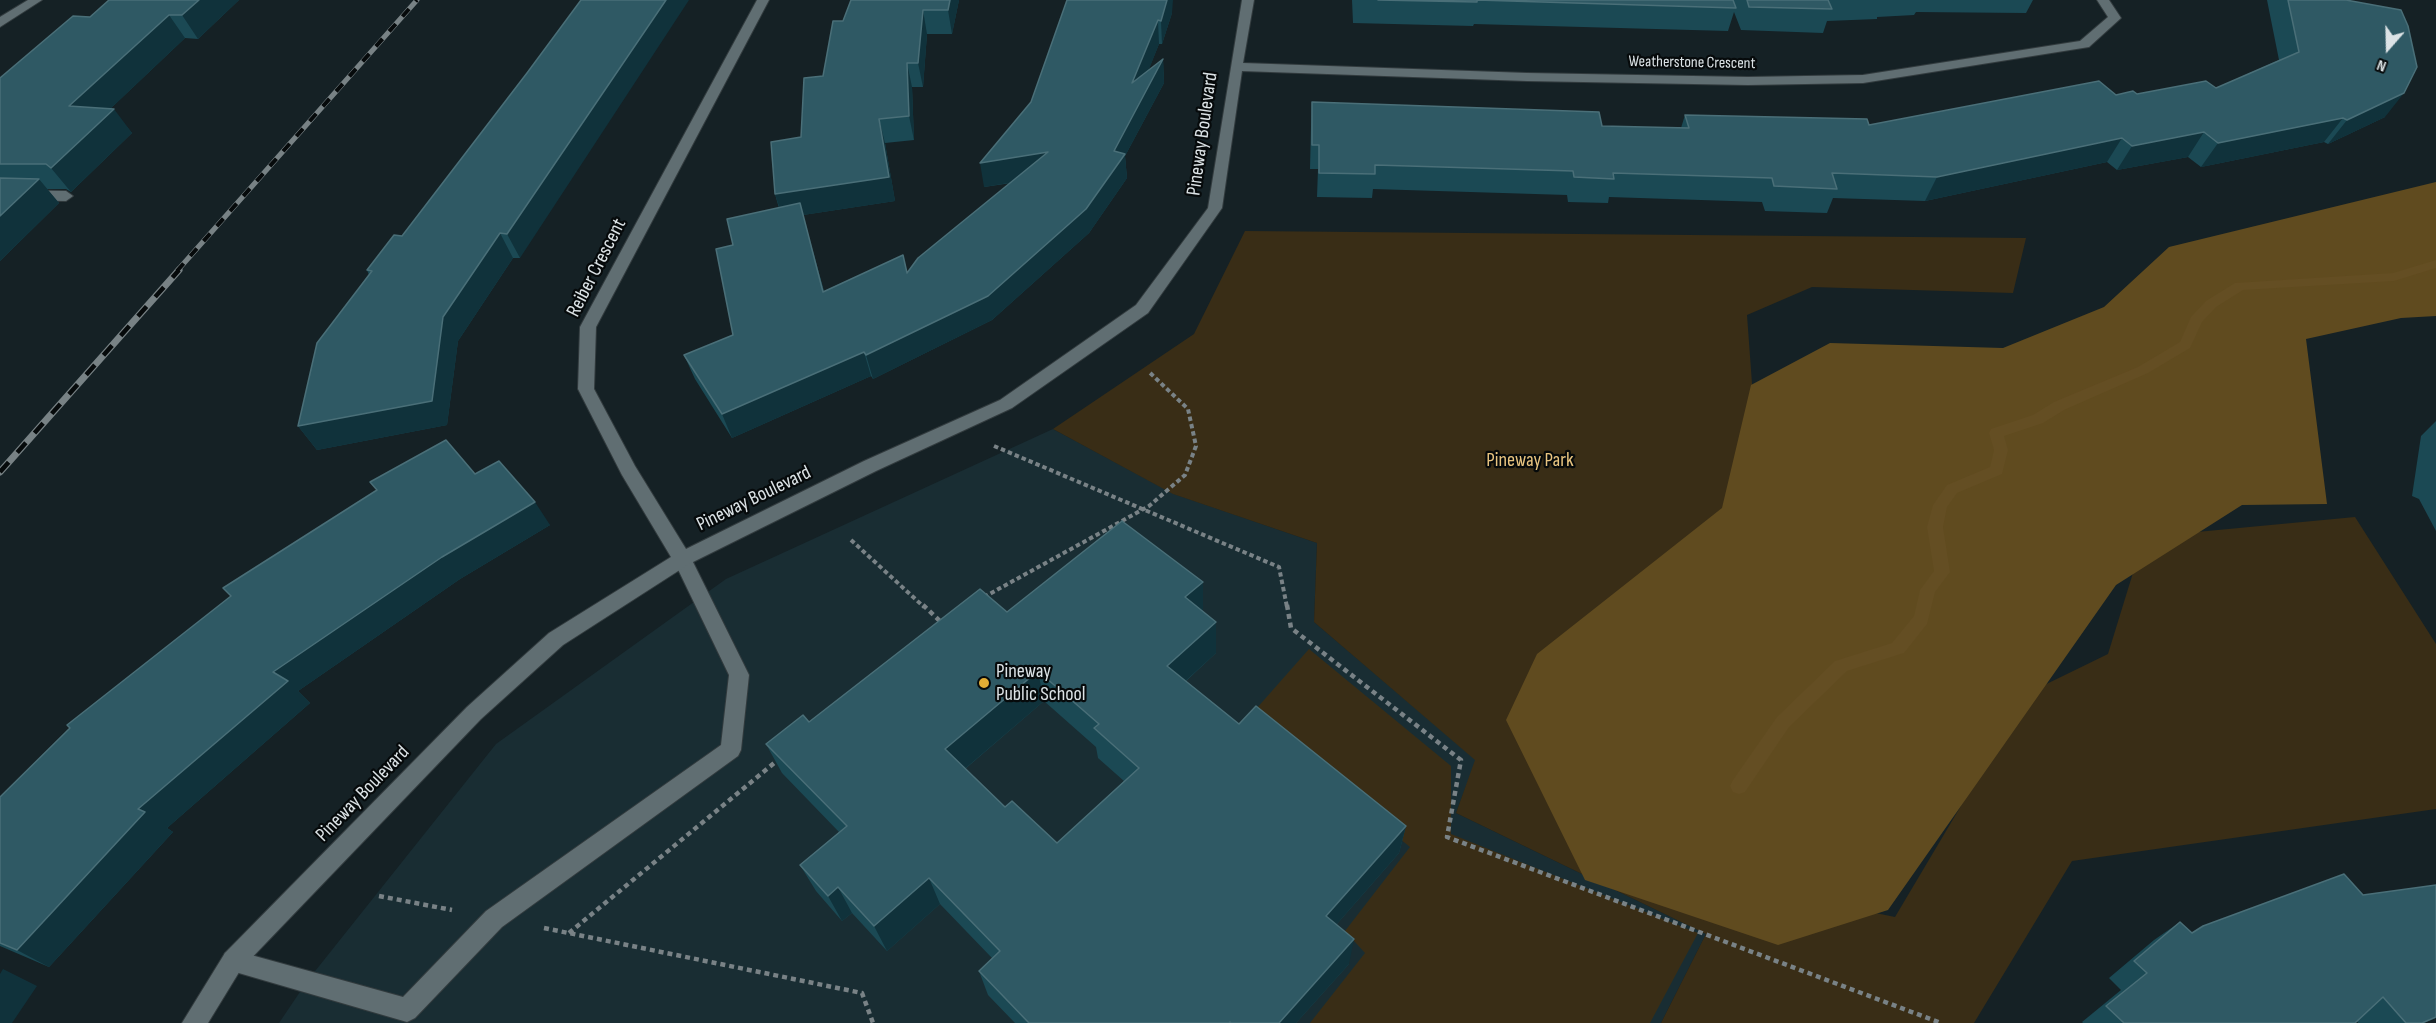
<!DOCTYPE html>
<style>
body{margin:0}
#map{position:relative;width:2436px;height:1023px;overflow:hidden;background:#152125;font-family:"Sofia Sans Condensed",sans-serif}
canvas{display:block}
.north{position:absolute;left:2358px;top:18px;width:60px;height:60px;-webkit-text-stroke:4px #060a0b;paint-order:stroke;rotate:200deg;font-size:16px;font-weight:700;line-height:24px;text-align:center;color:#dce3e6}
.north::after{content:'';display:block;margin:auto;width:21px;height:27px;background:#dce3e6;clip-path:polygon(50% 0,100% 100%,50% 72%,0 100%)}
</style>
<div id="map">
<canvas width="2436" height="1023"></canvas>
<div class="north">N</div>
</div>
<script>
const g = document.querySelector('canvas').getContext('2d');
g.lineJoin = 'round';
function paint(path, color) { g.fillStyle = color; g.fill(path, 'evenodd'); }
const shape = rows => new Path2D(rows.map(r => 'M' + r).join(''));
function trace(path, color, width, dash) { g.strokeStyle = color; g.lineWidth = width; g.lineCap = dash ? 'butt' : 'round'; g.setLineDash(dash || []); g.stroke(path); }
function label(font, color, halo, rows, align = 'center') {
  g.font = font + ' "Sofia Sans Condensed",sans-serif'; g.lineWidth = 4.5; g.setLineDash([]); g.textBaseline = 'middle'; g.strokeStyle = halo; g.fillStyle = color; for (const [text, x, y, turn = 0] of rows) {
    g.save(); g.translate(x, y); g.rotate((+turn || 0) * Math.PI / 180); g.textAlign = isNaN(turn) ? turn : align; if (halo) g.strokeText(text, 0, 0); g.fillText(text, 0, 0); g.restore();
  }
}
const built = shape([
 [1053,429,1174,494,1317,543,1314,622,1476,760,1456,813,1706,934,1661,1023,279,1023,308,980,496,744,726,579]
]);
const green = shape([
 [1245,231,2026,238,2013,293,1812,287,1747,315,1766,575,1739,885,1895,917,2028,693,2108,654,2144,537,2355,517,2436,644,2436,809,2072,861,1974,1023,1661,1023,1706,934,1456,813,1475,760,1314,622,1317,543,1173,494,1053,429,1194,334],
 [1309,649,1451,766,1451,834,1698,933,1650,1023,1310,1023,1365,953,1345,931,1410,847,1249,717]
]);
const forest = shape([
 [2436,182,2436,316,2401,318,2306,339,2327,504,2242,505,2116,585,1888,910,1778,945,1585,880,1506,720,1537,654,1722,508,1751,385,1830,343,2003,348,2104,307,2169,247]
]);
const stream = shape([
 [2436,260,2436,268,2394,281,2243,290,2216,307,2202,322,2190,348,2148,373,2064,410,2043,423,2004,436,2008,450,2002,474,1957,493,1947,507,1943,527,1950,572,1935,592,1927,624,1904,653,1847,671,1789,727,1745,792,1739,794,1733,792,1730,786,1733,780,1777,717,1835,661,1892,643,1914,616,1920,590,1934,571,1927,527,1933,505,1947,485,1990,467,1994,450,1989,433,1991,429,2033,415,2054,402,2138,367,2180,342,2191,317,2206,301,2235,283,2393,273,2436,260]
]);
const pathFar1 = shape([
 [994,446,1279,567,1287,607],
 [851,540,924,607],
 [984,597,1149,506,1185,475,1196,446,1188,409,1148,371]
]);
const path = shape([
 [923,605,941,622],
 [1287,605,1291,628,1461,760,1447,837,1941,1023],
 [379,896,452,910],
 [544,928,862,993,873,1023],
 [569,933,779,759]
]);
const service = shape([
 [0,190,66,191,73,196,66,201,0,200,0,190],
 [682,552,689,554,749,675,741,750,738,756,502,927,415,1018,407,1022,225,969,222,961,225,953,233,950,403,997,486,911,721,745,729,675,673,559,675,554,682,552]
]);
const minor = shape([
 [28,0,42,0,0,27,0,17,28,0],
 [757,0,769,0,596,327,594,389,635,466,686,549,864,461,1000,400,1136,305,1208,208,1242,0,1254,0,1243,63,1527,73,1748,77,1863,75,2080,41,2108,17,2097,0,2109,0,2121,18,2089,47,1863,83,1748,85,1527,81,1242,71,1222,208,1148,313,1012,408,876,471,689,564,563,645,481,719,241,969,208,1023,182,1023,225,953,467,707,549,633,671,557,622,475,578,389,580,327,757,0]
]);
const railFar1 = shape([
 [177,271,417,0]
]);
const rail = shape([
 [0,472,179,270]
]);
const wall = shape([
 [239,0,198,39,185,38,111,108,132,133,71,192,66,189,47,189,59,203,0,261,0,78,90,17],
 [851,0,959,0,952,34,927,34,923,87,912,87,914,140,885,143,895,201,803,215,824,291,903,255,907,272,1011,183,984,187,1031,102,1067,0,1172,13,1162,44,1159,44,1148,71,1163,59,1164,83,1125,156,1127,178,1089,233,992,320,873,379,871,376,732,438,695,379,684,355,733,335,733,245,779,208,775,194,801,137],
 [1352,0,2033,0,2026,13,1916,12,1914,15,1877,17,1877,19,1827,21,1823,33,1741,30,1734,12,1728,31,1474,24,1473,26,1353,23],
 [2267,0,2346,0,2385,117,2328,144,2324,142,2201,167,2188,157,2117,170,2107,162,1925,201,1833,198,1827,213,1765,211,1762,202,1609,197,1608,203,1568,202,1567,195,1373,189,1372,198,1317,197,1318,169,1310,169,1311,126,1312,102,1602,126,1681,128,1685,115,1869,125,2116,95,2137,94,2216,88,2279,60],
 [527,73,520,258,513,258,458,341,447,425,317,450,298,426,369,275,367,270,402,236],
 [2436,421,2436,531,2419,499,2412,496,2421,436],
 [475,474,550,525,460,579,298,691,310,703,167,828,173,832,49,967,0,946,0,797,70,728],
 [1203,582,1203,612,1216,653,1186,681,1239,724,1406,826,1399,853,1336,925,1349,964,1296,1023,1015,1023,988,995,979,971,992,958,940,904,887,951,852,913,842,921,816,891,800,865,839,832,782,773,766,744,809,722,1007,612],
 [1044,701,1096,747,1098,758,1124,781,1057,843,1005,807,965,769],
 [2180,922,2192,933,2203,926,2436,1018,2424,1023,2358,1023,2357,1021,2355,1023,2083,1023,2082,1022,2121,990,2109,978,2154,940]
]);
const shadedWall = shape([
 [199,0,239,0,198,39,182,15],
 [666,0,689,0,520,258,507,234],
 [950,0,959,0,952,34,948,10],
 [1167,0,1173,0,1172,13,1162,44,1161,21],
 [923,10,927,34,923,87,918,63],
 [169,15,185,38,88,130,69,106],
 [1158,20,1159,44,1134,107,1132,83],
 [1163,59,1164,83,1125,156,1127,178,1089,233,992,320,873,379,866,355],
 [907,63,912,87,914,140,909,116],
 [2404,93,2385,117,2328,144,2347,120],
 [114,109,132,133,71,192,51,168],
 [2343,118,2324,142,2201,167,2218,143],
 [879,119,885,143,895,201,803,215,830,316,783,219,775,194],
 [2204,132,2188,157,2117,170,2132,146],
 [2122,138,2107,162,1925,201,1937,177],
 [1048,152,1051,176,984,187,980,163],
 [39,179,59,203,0,261,0,216],
 [500,233,513,258,458,341,447,425,317,450,298,426,443,317],
 [864,352,871,376,732,438,722,414],
 [535,502,550,525,460,579,298,691,310,703,167,828,173,832,49,967,17,950,138,809,273,672,442,557],
 [1203,582,1203,614,1185,597],
 [1216,622,1216,653,1169,696,1167,666],
 [1038,671,1044,701,954,778,945,749],
 [1406,826,1399,853,1322,941,1326,916],
 [929,878,940,904,887,951,874,926],
 [838,887,852,913,842,921,828,896],
 [1354,939,1349,964,1296,1023,1279,1023],
 [3,969,37,986,12,1023,0,1023,0,974]
]);
const building = shape([
 [109,0,199,0,182,15,169,15,69,106,114,109,51,168,46,164,0,164,0,78,73,16,90,17,109,0],
 [581,0,666,0,507,234,500,233,443,317,432,401,298,426,317,343,372,271,367,270,394,235,402,236,527,73,581,0],
 [851,0,950,0,948,10,923,10,918,63,907,63,909,116,879,119,889,177,775,194,771,142,801,137,804,78,823,76,833,21,843,21,851,0],
 [1067,0,1167,0,1161,21,1158,20,1132,83,1163,59,1114,151,1125,154,1086,209,988,296,866,355,864,352,722,414,684,355,733,335,716,249,733,245,727,219,800,203,823,292,903,255,907,273,918,258,1048,152,980,163,1031,102,1067,0],
 [1378,0,1733,0,1736,8,1477,0,1477,2,1378,0],
 [1747,0,1828,0,1832,9,1749,7,1747,0],
 [2288,0,2346,0,2401,10,2408,26,2417,67,2404,93,2347,120,2343,118,2218,143,2204,132,2132,146,2122,138,1937,177,1832,173,1837,189,1774,186,1772,178,1613,173,1614,179,1574,177,1573,171,1375,165,1375,174,1319,173,1319,145,1312,145,1312,102,1599,112,1602,126,1689,128,1685,115,1867,119,1869,125,2099,81,2116,95,2133,91,2137,94,2206,81,2216,88,2299,52,2288,0],
 [0,178,39,179,0,216,0,178],
 [446,440,475,474,499,461,535,502,442,557,273,672,288,681,138,809,145,812,17,950,0,943,0,797,70,728,67,725,231,596,223,588,377,490,370,482,446,440],
 [1122,521,1203,582,1185,597,1216,622,1167,666,1239,724,1256,706,1406,826,1326,916,1354,939,1279,1023,1231,1023,1230,1022,1229,1023,1029,1023,979,971,1000,951,929,878,874,926,838,887,828,896,800,865,847,826,766,744,803,715,809,722,980,589,1007,612,1122,521],
 [1038,671,1099,724,1094,728,1139,768,1057,843,1012,801,1005,807,945,749,1038,671],
 [2344,874,2363,895,2436,885,2436,1017,2422,1023,2406,1023,2383,997,2355,1023,2124,1023,2106,1006,2147,973,2134,961,2180,922,2192,933,2203,926,2344,874]
]);
const markers = [
 [984,683,6,"#e3ae35"]
];
const farStreetnames = [
 ["Weatherstone Crescent",1692,63,1]
];
const streetNames = [
 ["Pineway Boulevard",1203,134,-82],
 ["Reiber Crescent",597,268,-63],
 ["Pineway Boulevard",754,499,-26],
 ["Pineway Boulevard",363,794,-46]
];
const parkNames = [
 ["Pineway Park",1530,461]
];
const poiNames = [
 ["Pineway",996,672],
 ["Public School",996,695]
];
paint(built, '#192d33');
paint(green, '#392d16');
paint(forest, '#604b1f');
paint(stream, '#644e23');
trace(service, '#323b3e', 2);
trace(minor, '#323b3e', 2);
trace(pathFar1, '#798286', 4, [4.5, 3]);
trace(path, '#798286', 4.5, [5, 4]);
paint(service, '#606e72');
paint(minor, '#606e72');
trace(railFar1, '#788285', 5);
trace(rail, '#788285', 7);
trace(railFar1, '#060a0b', 4, [10]);
trace(rail, '#060a0b', 4.5, [13]);
paint(wall, '#1b4954');
paint(shadedWall, '#10323b');
paint(building, '#2f5964');
trace(building, '#4a6f78', 1.5);
for (const [x, y, r, color] of markers) { const dot = new Path2D(); dot.arc(x, y, r, 0, 2 * Math.PI); g.fillStyle = color; g.fill(dot); trace(dot, '#060a0b', 2); }
label('16px', '#dce3e6', '#060a0b', farStreetnames);
label('20px', '#dce3e6', '#060a0b', streetNames);
label('20px', '#e9c580', '#060a0b', parkNames);
label('20px', '#dce3e6', '#060a0b', poiNames, 'left');
</script>
